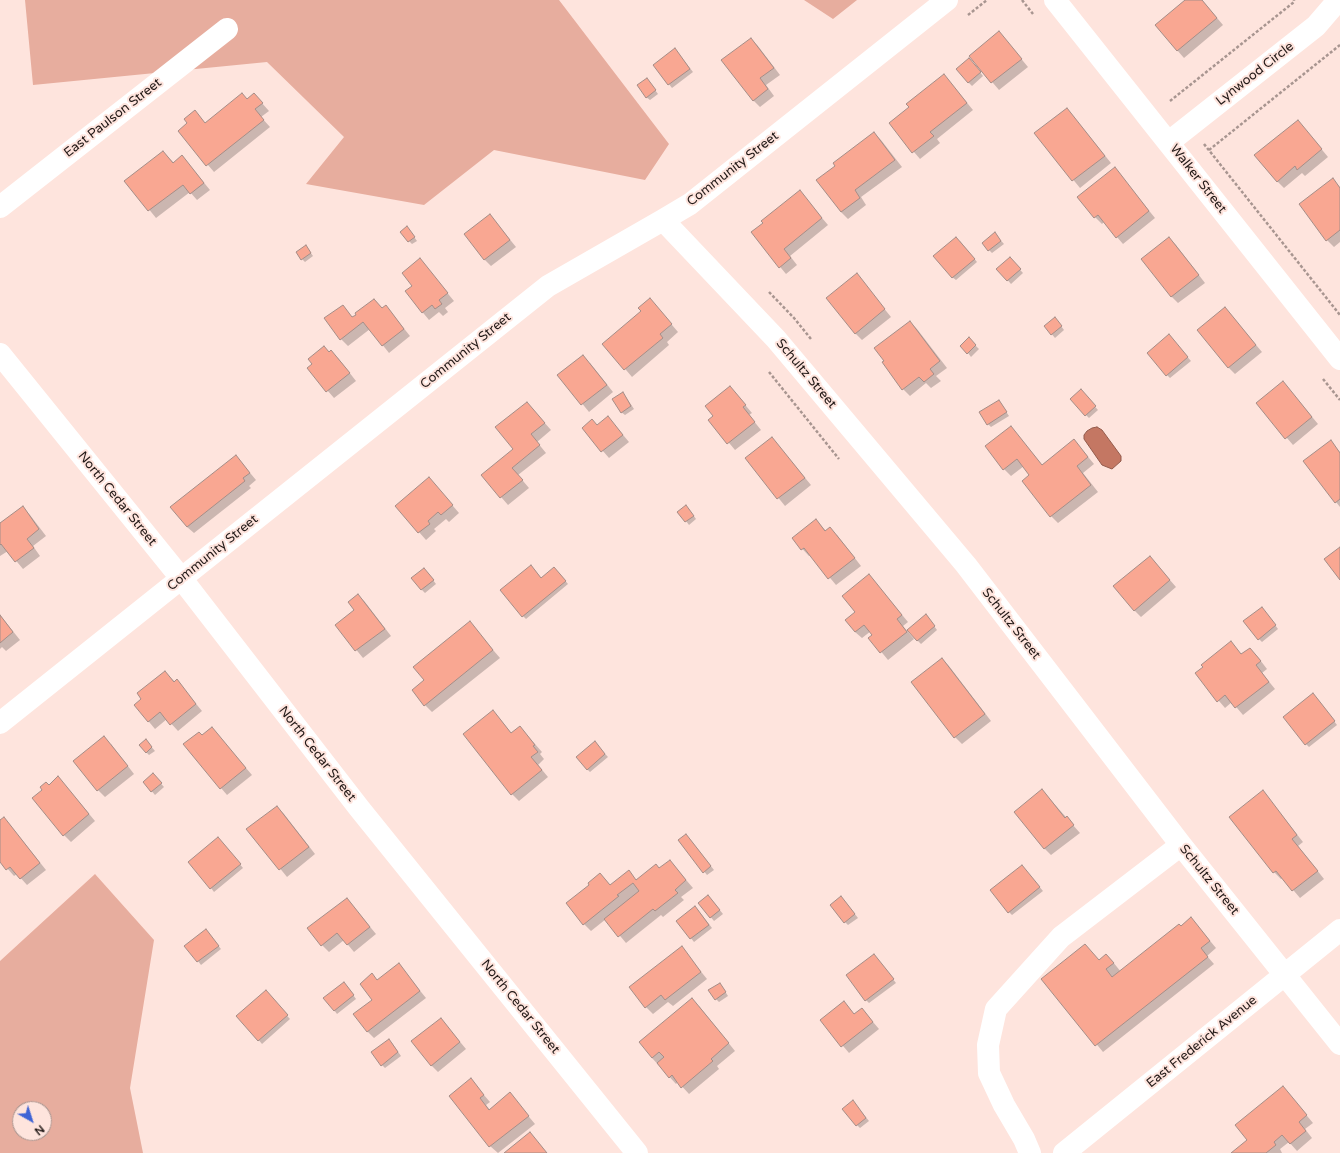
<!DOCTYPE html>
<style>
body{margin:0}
#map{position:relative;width:1340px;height:1153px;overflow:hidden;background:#fee4dd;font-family:"Varela Round",sans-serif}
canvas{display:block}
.north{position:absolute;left:12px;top:1101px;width:40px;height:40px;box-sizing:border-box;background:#fee4dd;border:1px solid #a6938e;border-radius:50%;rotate:141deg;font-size:11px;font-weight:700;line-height:16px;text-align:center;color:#221917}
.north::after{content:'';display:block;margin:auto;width:14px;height:18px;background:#3e63d5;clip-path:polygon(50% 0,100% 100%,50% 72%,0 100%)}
</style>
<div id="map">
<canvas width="1340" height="1153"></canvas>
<div class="north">N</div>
</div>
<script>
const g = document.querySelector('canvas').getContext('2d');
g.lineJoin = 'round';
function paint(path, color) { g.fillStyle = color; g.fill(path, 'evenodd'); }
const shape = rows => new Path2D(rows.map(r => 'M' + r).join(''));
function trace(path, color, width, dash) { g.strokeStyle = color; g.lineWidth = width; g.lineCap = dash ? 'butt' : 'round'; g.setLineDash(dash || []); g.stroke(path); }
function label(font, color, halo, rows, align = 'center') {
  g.font = font + ' "Varela Round",sans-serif'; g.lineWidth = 4; g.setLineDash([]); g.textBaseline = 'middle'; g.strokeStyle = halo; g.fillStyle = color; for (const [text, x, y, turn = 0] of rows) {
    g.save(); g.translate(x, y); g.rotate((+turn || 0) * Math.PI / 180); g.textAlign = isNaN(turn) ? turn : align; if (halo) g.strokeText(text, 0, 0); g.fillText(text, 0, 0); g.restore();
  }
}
const green = shape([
 [25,0,559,0,669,144,645,180,494,150,424,205,306,184,344,137,267,62,33,85],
 [804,0,857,0,833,19],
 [95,874,154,940,130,1088,143,1153,0,1153,0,961],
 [20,1109,44,1109,44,1133,20,1133]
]);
const water = shape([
 [1097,427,1102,430,1121,456,1121,461,1112,469,1102,465,1084,439,1084,435,1087,431,1092,428,1097,427]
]);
const shadow = shape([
 [1187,0,1202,0,1223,25,1184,58,1156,26],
 [999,32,1028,67,999,90,970,56],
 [751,39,758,46,780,75,766,85,774,96,760,107,753,100],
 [678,53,693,72,672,88,654,65],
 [973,63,983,76,972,86,968,82],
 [944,75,973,110,937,139,940,143,920,159,890,124,910,107],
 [650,83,658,94,650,100,646,97],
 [248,100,261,102,269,111,261,117,270,127,214,172,179,131,201,119,206,124],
 [1067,109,1111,163,1080,188,1035,133],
 [1304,128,1328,157,1305,176,1302,173,1284,188,1277,181],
 [874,133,881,140,902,167,861,197,866,205,848,219,841,212,837,166],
 [163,152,174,163,182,156,210,190,197,200,190,192,156,218,126,181],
 [1121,176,1155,218,1123,244,1104,222,1102,224,1095,217],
 [1332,180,1340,187,1340,242,1334,247,1327,240],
 [800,192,828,225,790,256,797,265,786,274,752,233],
 [490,215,516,247,491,266,484,259],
 [410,231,417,241,412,244,409,241],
 [995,234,1004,244,992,253,989,250],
 [1169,238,1176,245,1205,283,1178,303,1171,296],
 [960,241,977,262,956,280,952,277],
 [306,246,313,256,305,262,302,259],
 [420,260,454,301,445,308,448,312,443,316,439,312,429,320,406,292,413,286],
 [1013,262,1023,273,1011,284,998,269],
 [857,275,891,317,862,340,855,333],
 [374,300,383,309,386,306,410,336,389,353,370,329,348,346,341,339,342,306,353,318],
 [656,306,678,332,667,342,669,345,632,377,604,344],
 [1225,308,1262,352,1235,374,1228,367],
 [910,322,917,329,947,368,936,376,941,381,931,388,926,383,910,396,903,389,885,361],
 [1058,322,1064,330,1055,338,1045,326],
 [969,339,979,349,971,357,968,353],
 [1172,339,1191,361,1170,378,1167,375],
 [329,353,338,358,356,381,334,398,308,368],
 [590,363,613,392,589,412,559,375],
 [1283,382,1318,424,1293,445,1257,403],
 [730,387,752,413,749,415,761,430,735,450,710,420,714,416],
 [1084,394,1098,410,1089,418,1086,415],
 [626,397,634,409,625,415,621,412],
 [999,401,1009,416,991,427,988,424],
 [527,403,551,430,537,442,546,453,518,475,529,488,508,505,482,475,514,449],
 [608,417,629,442,609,458,583,428,597,426],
 [1011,427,1042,465,1074,440,1094,464,1083,473,1098,492,1058,523,1051,516,1030,475,1024,466,1011,476,1004,469],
 [772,438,811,485,785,506,746,458],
 [1330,442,1340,452,1340,507,1304,462],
 [236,456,256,480,249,486,251,488,194,533,187,527],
 [429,478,459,513,449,522,446,519,434,529,436,531,426,540,396,506],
 [23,508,30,515,46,536,33,546,40,556,23,569,8,551,0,556,0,525],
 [689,509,696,519,689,525,686,521],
 [816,520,826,531,837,535,861,566,836,585,811,555,809,556,793,539],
 [1150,557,1176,587,1141,617,1134,610],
 [534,569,542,579,557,571,568,584,526,619,523,616],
 [427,572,436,584,425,593,422,590],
 [869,575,908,622,903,626,914,639,888,660,870,638,874,635,871,631,862,638,855,632,856,613],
 [358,595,365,602,391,636,363,658,336,625,355,611],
 [1265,611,1278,629,1262,642,1259,639],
 [0,615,20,640,6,651,2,647,0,649],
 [929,619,937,630,921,644,917,640],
 [470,623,500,658,432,712,425,705,426,680],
 [1231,643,1242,655,1250,649,1257,656,1267,669,1262,673,1275,689,1243,715,1232,702,1225,708,1196,674],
 [942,659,949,666,991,721,962,744,955,737],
 [165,672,175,682,183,688,202,711,178,731,167,719,155,729,135,705,143,699],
 [1316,697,1337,725,1309,747,1306,744],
 [500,719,512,734,520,727,542,752,540,754,544,759,538,765,548,777,519,801,512,794],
 [212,728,252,775,227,795,221,788,202,736],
 [111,744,134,774,105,797,98,790],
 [149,744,155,751,149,755,146,752],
 [598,746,608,757,590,772,587,769],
 [156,778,164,787,155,795,144,782],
 [65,785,95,821,71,842,64,835],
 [1042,790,1080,833,1051,855,1045,849],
 [1269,799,1303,842,1298,846,1324,879,1300,898,1283,878,1281,879,1274,872],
 [277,807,284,814,315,854,287,877,248,829],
 [0,821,10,825,46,870,27,885,17,874,14,876,0,860],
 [689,838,714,870,707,875,679,841],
 [221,841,243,868,214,892,211,888],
 [670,861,693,888,681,897,684,900,663,917,661,915,626,943,606,919,591,931,584,924,591,885,600,874,611,886,628,872,637,881,660,869],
 [1022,866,1043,891,1012,915,1009,912],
 [347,899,376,934,354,952,344,940,329,952,322,945],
 [711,899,723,914,714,921,699,903],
 [844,900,858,918,848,925,845,922],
 [698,910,712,928,694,942,677,921],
 [1191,918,1216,948,1207,956,1214,964,1103,1052,1043,979,1085,945,1099,961,1113,962,1121,972],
 [209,934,221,949,201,965,198,961],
 [681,947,707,979,673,1006,668,1002,653,1014,646,1007],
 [874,955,896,983,869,1003,866,1000],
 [399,965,426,998,374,1038,367,1031,373,1000,372,975,378,981],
 [347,986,356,999,337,1014,334,1010],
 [723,988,728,996,719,1002,716,999],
 [269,995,290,1019,262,1044,238,1016],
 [844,1003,855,1015,862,1009,879,1029,849,1053,822,1021],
 [699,1006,735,1051,717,1066,719,1069,689,1094,678,1082,676,1084,652,1058],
 [441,1019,466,1049,438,1072,431,1065],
 [392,1043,401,1056,385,1068,382,1065],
 [471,1080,490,1102,486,1105,490,1110,510,1094,535,1124,498,1153,490,1146,451,1096],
 [1283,1087,1313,1123,1305,1129,1312,1138,1297,1151,1289,1142,1280,1149,1282,1153,1232,1153,1249,1140],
 [856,1105,869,1121,860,1128,857,1125]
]);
const building = shape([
 [1185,0,1202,0,1217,18,1177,51,1155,25,1185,0],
 [999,31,1022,59,991,83,969,56,999,31],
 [751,38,774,68,760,78,768,89,753,101,721,60,751,38],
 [675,48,690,69,668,85,653,65,675,48],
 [969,58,981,72,968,83,956,69,969,58],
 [944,74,967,103,930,132,934,136,912,153,889,123,909,107,906,104,944,74],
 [647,78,656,90,646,98,637,85,647,78],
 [242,93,247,99,254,93,263,103,255,109,264,120,206,166,178,131,187,123,184,119,195,110,205,123,242,93],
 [1067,108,1105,156,1072,181,1034,133,1067,108],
 [1298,120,1322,149,1297,170,1295,166,1277,182,1254,155,1298,120],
 [874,132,895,160,855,190,860,198,841,212,816,180,835,166,833,163,874,132],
 [163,151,173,163,182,155,204,183,190,194,183,185,148,211,124,181,163,151],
 [1115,167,1149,211,1116,238,1098,215,1094,218,1077,197,1115,167],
 [1333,178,1340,188,1340,230,1326,241,1299,204,1333,178],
 [800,190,822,218,784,249,791,258,779,268,751,232,763,223,761,221,800,190],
 [490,214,510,240,484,260,464,234,490,214],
 [407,226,415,237,408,242,400,232,407,226],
 [995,232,1001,241,988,251,982,243,995,232],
 [956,237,975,259,952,278,933,256,956,237],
 [1169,237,1199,275,1171,297,1141,259,1169,237],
 [306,245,311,253,301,260,296,252,306,245],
 [1010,257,1021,269,1007,281,996,269,1010,257],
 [420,258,448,293,439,300,442,304,435,309,432,305,422,313,405,291,412,286,402,273,420,258],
 [857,273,885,309,855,334,826,298,857,273],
 [650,298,672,324,660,334,663,338,624,370,602,344,641,311,638,308,650,298],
 [374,299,382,308,386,305,404,329,382,346,363,322,340,340,324,318,343,305,352,317,356,315,355,313,374,299],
 [1225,307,1256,345,1228,368,1197,330,1225,307],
 [1055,317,1062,326,1051,335,1044,326,1055,317],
 [910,321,940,361,930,369,934,374,924,382,919,377,902,390,882,362,884,361,874,348,910,321],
 [1169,334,1188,357,1166,376,1147,353,1169,334],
 [969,337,976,345,967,354,960,346,969,337],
 [324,346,329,352,331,350,350,373,326,392,307,368,312,364,308,359,324,346],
 [583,355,607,385,581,405,557,375,583,355],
 [1283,381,1312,417,1285,439,1256,403,1283,381],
 [730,386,746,405,743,407,755,422,727,444,708,420,713,416,705,406,730,386],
 [1081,389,1096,406,1085,416,1070,399,1081,389],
 [623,392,631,406,621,413,612,399,623,392],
 [999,400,1007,412,987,425,979,412,999,400],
 [527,402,545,423,531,434,540,445,512,468,523,480,500,498,481,475,513,449,495,427,527,402],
 [608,416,623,435,601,452,582,428,592,419,597,425,608,416],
 [1011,426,1042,465,1074,439,1088,457,1077,466,1091,485,1050,517,1022,481,1029,475,1017,459,1003,470,985,446,1011,426],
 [772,437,805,478,777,499,745,458,772,437],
 [1331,440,1340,453,1340,499,1335,503,1303,461,1331,440],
 [236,455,250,473,243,478,245,481,187,527,170,507,236,455],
 [429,477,453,505,441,515,438,512,428,521,430,524,418,533,395,506,429,477],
 [686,505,694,516,685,522,677,512,686,505],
 [23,506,39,529,27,539,34,548,15,562,1,544,0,545,0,523,23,506],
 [816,519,825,531,830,527,855,558,828,579,804,548,801,550,792,538,816,519],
 [1340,547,1340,580,1324,559,1340,547],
 [1150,556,1170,580,1134,611,1113,586,1150,556],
 [531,565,541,578,554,567,566,581,522,617,500,590,531,565],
 [424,568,434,580,421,590,411,578,424,568],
 [869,574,902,615,897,619,907,632,880,653,868,638,872,635,864,625,855,632,845,620,855,612,842,596,869,574],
 [358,594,385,629,355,651,335,625,354,610,348,602,358,594],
 [1262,607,1276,625,1258,640,1243,621,1262,607],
 [926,614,935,626,917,641,907,630,926,614],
 [0,615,13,632,0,643,0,615],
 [470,621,493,650,424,706,412,690,424,680,413,667,470,621],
 [1231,641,1241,654,1250,648,1261,661,1256,665,1269,682,1235,708,1225,695,1217,702,1195,673,1203,667,1201,665,1231,641],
 [942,658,985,714,954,738,911,682,942,658],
 [165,671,174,682,177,679,196,704,170,725,160,712,148,722,134,705,141,699,137,693,165,671],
 [1313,693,1335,721,1305,745,1283,717,1313,693],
 [493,710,511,733,520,726,535,745,533,746,538,752,531,757,542,770,511,795,463,734,493,710],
 [212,727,246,768,220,789,183,744,199,732,202,735,212,727],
 [104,736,128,766,97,791,73,761,104,736],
 [146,739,152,747,146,753,139,745,146,739],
 [595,741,605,754,587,770,576,757,595,741],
 [153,773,162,783,151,792,143,782,153,773],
 [58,776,89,814,63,836,32,798,42,790,40,787,46,782,49,785,58,776],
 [1042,789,1065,818,1067,816,1074,825,1044,849,1014,812,1042,789],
 [1263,790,1297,835,1292,839,1318,871,1292,891,1276,871,1273,873,1229,817,1263,790],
 [277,806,309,847,279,870,246,829,277,806],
 [4,817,40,863,20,879,10,867,6,870,0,862,0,820,4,817],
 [686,834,711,866,703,873,678,840,686,834],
 [218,837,241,864,210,889,188,862,218,837],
 [670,860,686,880,675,890,678,893,655,911,653,909,618,937,604,919,639,891,633,883,617,895,619,896,583,925,566,903,589,885,588,883,600,873,610,885,629,870,636,880,656,864,659,868,670,860],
 [1022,865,1040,887,1008,913,990,890,1022,865],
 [708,895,720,910,710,918,698,903,708,895],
 [841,896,855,914,844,923,830,905,841,896],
 [347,898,370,927,347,945,337,933,321,946,307,928,347,898],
 [695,906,709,925,690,939,676,921,695,906],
 [1191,917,1210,941,1201,948,1208,957,1095,1046,1041,979,1085,944,1099,960,1106,954,1114,963,1106,969,1112,977,1179,924,1181,926,1191,917],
 [206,929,219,946,197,962,184,946,206,929],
 [682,946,701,972,665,1000,661,995,645,1008,629,987,682,946],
 [874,954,894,979,865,1001,846,975,874,954],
 [399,963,420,991,367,1032,353,1014,372,1000,360,984,372,973,377,980,399,963],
 [344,982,354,995,334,1011,323,998,344,982],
 [720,983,726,992,715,1000,708,990,720,983],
 [266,990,288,1015,258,1041,236,1016,266,990],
 [692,998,729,1043,711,1059,713,1061,681,1088,672,1075,669,1078,657,1063,664,1057,659,1052,652,1058,639,1042,692,998],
 [844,1001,854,1014,862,1008,873,1022,841,1047,820,1020,844,1001],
 [441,1018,460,1042,431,1066,411,1041,441,1018],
 [389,1039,398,1052,381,1066,371,1052,389,1039],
 [471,1078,484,1095,480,1098,489,1110,510,1092,529,1116,489,1147,449,1096,471,1078],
 [1283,1086,1307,1115,1299,1122,1306,1131,1290,1144,1282,1135,1274,1142,1276,1145,1266,1153,1231,1153,1247,1140,1235,1125,1283,1086],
 [853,1100,866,1118,856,1126,842,1109,853,1100],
 [530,1132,547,1153,504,1153,530,1132]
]);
const path = shape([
 [1022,0,1033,14],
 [968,15,987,0],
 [1170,101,1294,2,1294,0],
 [1204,144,1340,315],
 [1209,150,1340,45],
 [769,292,794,318,811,339],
 [769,372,839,459],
 [1323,379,1340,400]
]);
const minor = shape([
 [1055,0,1340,359],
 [1169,142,1316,26,1334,5,1336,0],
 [0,207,227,29],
 [663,220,776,339,966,565,1181,845,1340,1044],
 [0,354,181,578,359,808,637,1153],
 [0,723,548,286,663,220,690,204,947,0],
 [1030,1153,1024,1139,1004,1105,989,1073,988,1045,996,1009,1061,937,1181,845],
 [1064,1153,1340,930]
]);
const streetNames = [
 ["Lynwood Circle",1255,74,-38],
 ["East Paulson Street",113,118,-38],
 ["Community Street",733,169,-38],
 ["Walker Street",1198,179,52],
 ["Community Street",466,351,-39],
 ["Schultz Street",806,374,50],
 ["North Cedar Street",117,499,51],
 ["Community Street",213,553,-39],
 ["Schultz Street",1011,624,52],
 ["North Cedar Street",317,754,52],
 ["Schultz Street",1209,880,51],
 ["North Cedar Street",520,1007,51],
 ["East Frederick Avenue",1202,1042,-39]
];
paint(green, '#e7ad9e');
paint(water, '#c47763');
trace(water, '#935b4c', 1);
paint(shadow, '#0003');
paint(building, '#f9a792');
trace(building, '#a58d87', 1);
trace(path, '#a89590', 2.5, [3, 2]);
trace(minor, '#fff', 22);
label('13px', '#221917', '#fee4dd', streetNames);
</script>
